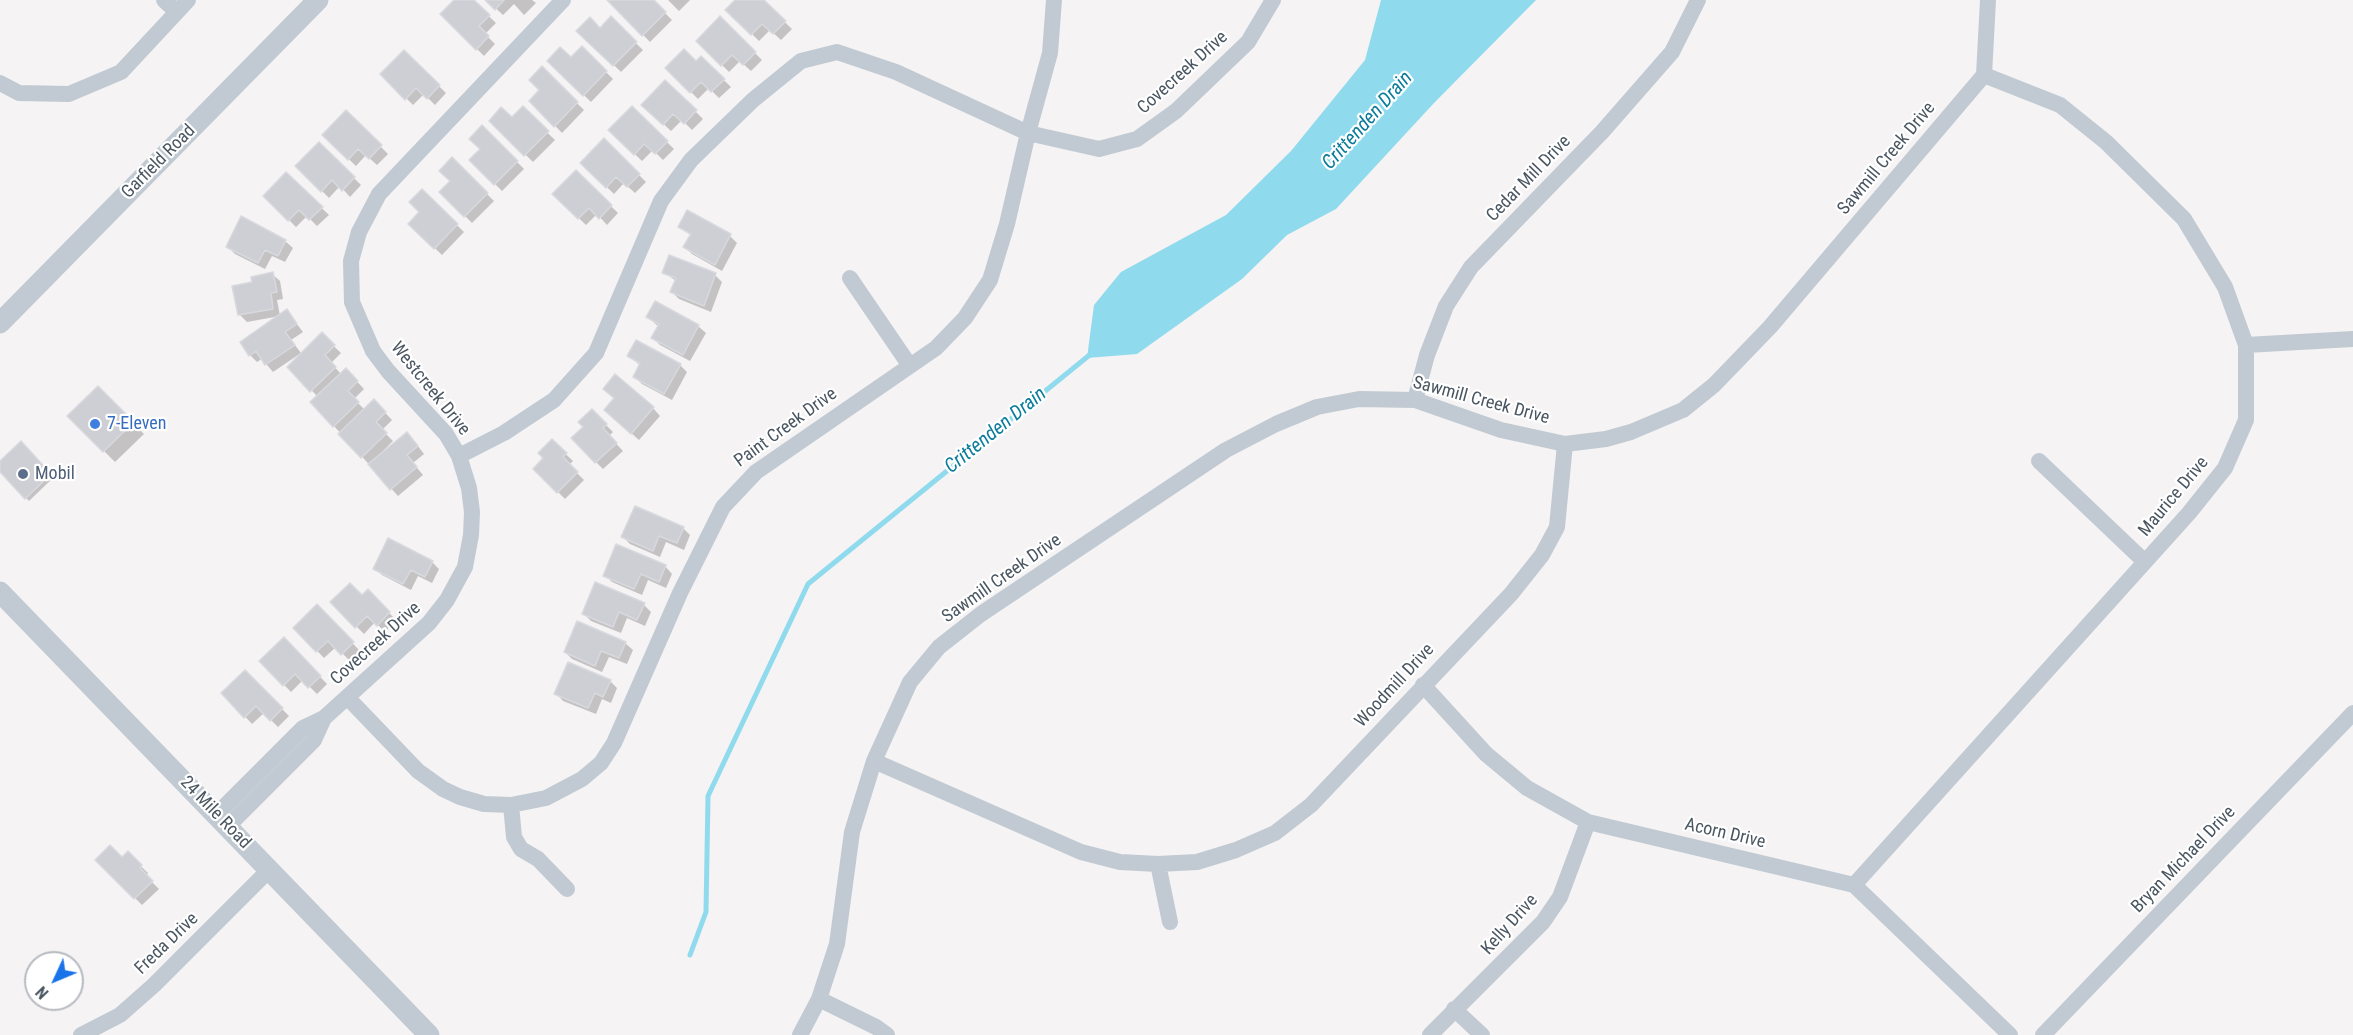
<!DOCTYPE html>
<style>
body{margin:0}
#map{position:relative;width:2353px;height:1035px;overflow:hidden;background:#f5f3f3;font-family:"Roboto Condensed",sans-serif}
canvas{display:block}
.north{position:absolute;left:24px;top:951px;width:60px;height:60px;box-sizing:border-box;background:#fff;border:2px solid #b7bbc0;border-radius:50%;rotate:226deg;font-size:16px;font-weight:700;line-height:24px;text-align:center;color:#4a5661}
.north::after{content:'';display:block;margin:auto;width:21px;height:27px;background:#1a73e8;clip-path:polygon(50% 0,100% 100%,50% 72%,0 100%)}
</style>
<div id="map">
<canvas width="2353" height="1035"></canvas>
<div class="north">N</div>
</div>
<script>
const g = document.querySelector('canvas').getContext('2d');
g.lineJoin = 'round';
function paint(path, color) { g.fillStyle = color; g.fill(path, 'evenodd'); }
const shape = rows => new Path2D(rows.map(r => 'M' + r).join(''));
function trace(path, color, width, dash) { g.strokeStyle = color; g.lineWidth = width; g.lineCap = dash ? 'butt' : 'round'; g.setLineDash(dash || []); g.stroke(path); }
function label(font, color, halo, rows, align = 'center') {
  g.font = font + ' "Roboto Condensed",sans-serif'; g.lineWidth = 4.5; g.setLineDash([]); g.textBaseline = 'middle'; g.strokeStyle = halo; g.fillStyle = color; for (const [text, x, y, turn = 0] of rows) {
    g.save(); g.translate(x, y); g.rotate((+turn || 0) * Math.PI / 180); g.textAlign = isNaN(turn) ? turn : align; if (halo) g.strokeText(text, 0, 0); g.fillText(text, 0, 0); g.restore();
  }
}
const water = shape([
 [1381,0,1536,0,1434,103,1336,209,1287,235,1242,279,1137,354,1087,358,1094,305,1121,272,1226,215,1291,151,1365,60]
]);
const shadow = shape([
 [456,0,472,0,496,23,485,34,495,44,484,56,442,14],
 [487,0,532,0,536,3,524,15,514,4,503,15],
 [609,0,652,0,672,20,650,42],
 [668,0,690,0,679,11],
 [738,0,762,0,792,29,781,40,770,30,759,41,728,10],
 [720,18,762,60,751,71,740,61,729,72,698,41],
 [611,19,643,50,621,72,579,31,600,30],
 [582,48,613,79,591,102,549,61,571,59],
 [404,52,446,93,435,105,424,94,413,105,382,74],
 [701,58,731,87,719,98,709,88,698,99,667,68,696,63],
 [542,69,584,110,562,133,531,101,541,90],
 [666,82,703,119,692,130,682,120,671,131,643,105],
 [632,108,674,149,663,160,653,150,642,161,610,130],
 [523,109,555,140,533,162,491,121,512,120],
 [346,112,388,154,377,165,366,155,356,166,324,135],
 [482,127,524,169,502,191,471,160,481,149],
 [604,140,646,182,635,193,624,183,614,194,582,163],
 [319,144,361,185,350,197,340,186,329,198,297,166],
 [452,159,494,201,472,223,441,192,451,181],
 [576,172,618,213,607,225,597,214,586,225,554,194],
 [286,174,329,215,317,226,307,216,296,227,265,196],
 [422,191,464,232,442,255,410,224,421,213],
 [687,212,730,236,737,243,722,271,692,254,685,247,691,236,680,226],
 [285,241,293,248,285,262,272,256,265,269,235,254,228,247],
 [664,272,715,275,722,282,711,312,679,299,672,292,676,281],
 [272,274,280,281,283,299,277,300,280,316,247,322,239,314,253,283],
 [287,311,303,332,291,340,301,353,273,372,262,359,257,362,250,355],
 [648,317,698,326,706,333,690,361,660,345,653,338,659,327],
 [322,335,341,353,331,363,341,374,346,370,364,389,354,399,365,410,374,401,392,420,382,430,393,441,383,451,385,452,414,441,424,454,413,463,423,475,398,496,312,402,318,397,289,367],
 [629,356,680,365,687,372,672,400,642,384,635,377,641,366],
 [98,388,144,434,115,462,69,416],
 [653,408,660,416,639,440,613,417],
 [599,418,613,432,609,436,623,451,603,469,596,462],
 [552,441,573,461,569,465,584,480,565,499,535,469,545,458],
 [21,443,53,478,29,501,0,469,0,463],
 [683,528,690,535,684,550,666,542,660,557,630,544,623,537],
 [432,562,439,569,432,583,418,576,411,590,382,575,375,568],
 [665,566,672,574,666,588,648,580,642,595,612,582,605,575],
 [368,591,396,620,385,632,375,622,364,634,332,602,362,597],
 [644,605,651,612,645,626,627,618,621,633,591,621,583,613],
 [317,606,360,651,350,661,336,647,324,658,295,628],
 [284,639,327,684,317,694,303,680,291,692,261,661],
 [625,643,633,650,627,664,609,657,602,672,572,659,565,652],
 [245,672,289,716,278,727,264,713,252,724,223,693],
 [610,681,617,688,611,703,602,699,596,714,563,701,556,693],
 [128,854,148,873,146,876,159,889,142,905,97,860,123,859]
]);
const stream = shape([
 [690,955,706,912,708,796,808,584,1092,353]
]);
const building = shape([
 [454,0,474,0,490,15,479,26,489,36,476,50,440,14,454,0],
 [485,0,504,0,495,10,485,0],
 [607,0,654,0,666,12,642,36,607,0],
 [735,0,764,0,786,21,773,34,762,24,751,35,725,10,735,0],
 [611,16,637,42,613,66,576,31,590,17,600,28,611,16],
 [720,16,756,52,743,65,732,55,721,66,696,41,720,16],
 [582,46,607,71,583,96,547,61,560,47,571,57,582,46],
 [684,49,696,61,701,56,725,79,711,92,701,82,690,93,665,68,684,49],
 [404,50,440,85,427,99,416,88,405,100,380,74,404,50],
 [542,66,578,102,554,127,529,101,539,90,529,80,542,66],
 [665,80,697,110,684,124,673,114,663,125,641,105,665,80],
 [523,106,549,131,524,156,489,121,501,107,512,117,523,106],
 [632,106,668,141,655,154,644,144,634,155,608,130,632,106],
 [346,110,382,145,369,159,358,149,348,160,322,135,346,110],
 [482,125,518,161,494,185,469,160,480,149,469,139,482,125],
 [604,138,640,174,627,187,616,177,606,188,580,163,604,138],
 [319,142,355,177,342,191,332,180,321,192,295,166,319,142],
 [452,157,488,193,464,217,439,192,450,181,439,171,452,157],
 [576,170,612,205,599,219,589,208,578,219,552,194,576,170],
 [286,172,323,207,309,220,299,210,288,221,263,196,286,172],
 [422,189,458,224,434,249,408,224,419,212,409,202,422,189],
 [687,210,731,234,715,265,683,247,691,234,678,227,687,210],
 [241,216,286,240,278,256,265,250,258,263,226,247,241,216],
 [669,255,716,273,704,306,670,292,676,278,662,273,669,255],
 [273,272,277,292,271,293,273,309,238,315,232,286,252,282,251,277,273,272],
 [655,301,699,325,683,355,651,338,659,324,646,317,655,301],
 [287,309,297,324,285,332,295,345,265,365,256,351,249,356,240,342,287,309],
 [322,332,335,345,325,355,336,367,310,392,287,367,322,332],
 [636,340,681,364,664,394,633,377,640,363,627,356,636,340],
 [346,368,358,381,348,391,359,402,333,427,310,402,346,368],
 [615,374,654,407,631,434,604,410,614,398,603,389,615,374],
 [98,386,134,422,103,452,67,416,98,386],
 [374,399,386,412,376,422,387,433,361,458,338,434,374,399],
 [592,409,607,424,603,428,617,443,595,463,571,438,583,427,578,422,592,409],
 [407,432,418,446,407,455,417,467,390,490,368,464,407,432],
 [552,439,567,453,563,457,578,472,557,493,533,469,543,458,538,453,552,439],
 [21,441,51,474,25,499,0,472,0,461,21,441],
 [635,506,684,527,677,543,659,536,653,551,621,537,635,506],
 [388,538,433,561,425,577,411,570,403,584,373,569,388,538],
 [616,544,666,565,659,582,641,574,634,589,603,576,616,544],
 [595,582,645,603,637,620,619,612,613,627,582,614,595,582],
 [350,583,362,595,368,589,390,612,377,626,367,616,355,628,330,602,350,583],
 [317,604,354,642,341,655,328,641,316,652,293,628,317,604],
 [577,621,626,642,619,658,601,651,595,666,564,652,577,621],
 [284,637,321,676,308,688,295,674,283,686,259,661,284,637],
 [568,662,611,680,603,697,595,693,588,708,554,694,568,662],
 [245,670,283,708,270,721,256,706,244,718,221,693,245,670],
 [110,845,122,857,128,851,142,865,140,868,153,881,134,899,95,860,110,845]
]);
const minor = shape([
 [164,0,177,12],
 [1054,0,1050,53,1028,133,1099,149,1137,139,1176,111,1248,42,1273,0],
 [0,83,19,93,69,94,121,72,188,0],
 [850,278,910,366],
 [2246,345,2353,339],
 [1415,400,1427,355,1446,306,1471,267,1602,132,1672,52,1698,0],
 [2039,461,2144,561],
 [1423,685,1486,754,1527,788,1588,822,1854,885,2010,1035],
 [347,697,418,771,443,789,460,797,484,804,511,805,546,798,582,779,601,763,614,743,680,593,723,507,756,472,936,348,965,318,990,280,1007,224,1028,133,896,72,837,52,801,61,753,100,691,160,661,201,596,353,554,400,504,433,459,456],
 [874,761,1081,852,1120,862,1158,864,1197,862,1236,850,1275,833,1311,805,1511,594,1542,555,1557,527,1565,444],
 [511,805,514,837,521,849,538,859,567,889],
 [217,814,303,728,324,718,429,623,447,600,465,567,471,535,472,512,469,488,459,456,446,434,388,371,373,351,352,302,351,261,359,232,379,194,563,0],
 [228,826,314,740,324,718],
 [1158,864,1170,922],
 [1854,885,2189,513,2225,468,2246,420,2246,345,2225,287,2184,219,2106,142,2060,105,1984,75],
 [819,999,876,1027,887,1035],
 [1454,1009,1482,1035],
 [81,1035,120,1015,154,985,270,869],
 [800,1035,819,999,837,944,852,832,874,761,910,682,939,647,981,614,1226,450,1276,424,1317,407,1359,399,1415,400,1501,430,1565,444,1606,439,1631,432,1683,410,1714,385,1770,327,1984,75,1988,0],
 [1430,1035,1543,922,1560,897,1588,822],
 [2043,1035,2353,713]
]);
const tertiary = shape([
 [0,323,318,0],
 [0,592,429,1035]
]);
const markers = [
 [95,424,6,"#3f7fe0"],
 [23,474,6,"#5c6f8a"]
];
const streetNames = [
 ["Covecreek Drive",1183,73,-42],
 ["Sawmill Creek Drive",1887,159,-50],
 ["Garfield Road",159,162,-45],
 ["Cedar Mill Drive",1529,179,-46],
 ["Westcreek Drive",430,389,51],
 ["Sawmill Creek Drive",1481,401,15],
 ["Paint Creek Drive",786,428,-36],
 ["Maurice Drive",2174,497,-50],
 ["Sawmill Creek Drive",1002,579,-35],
 ["Covecreek Drive",376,644,-42],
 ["Woodmill Drive",1395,686,-47],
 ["24 Mile Road",215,813,46],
 ["Acorn Drive",1725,834,13],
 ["Bryan Michael Drive",2184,860,-46],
 ["Kelly Drive",1510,925,-48],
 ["Freda Drive",167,944,-44]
];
const shopNames = [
 ["7-Eleven",107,424]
];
const serviceNames = [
 ["Mobil",35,474]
];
const waterNames = [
 ["Crittenden Drain",1368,121,-48],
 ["Crittenden Drain",996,431,-39]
];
paint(water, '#90daee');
paint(shadow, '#0003');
trace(stream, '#90daee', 5);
paint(building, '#cdcfd5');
trace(building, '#d7d9de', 1.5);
trace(minor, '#c1cad2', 16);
trace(tertiary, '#c1cad2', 21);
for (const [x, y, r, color] of markers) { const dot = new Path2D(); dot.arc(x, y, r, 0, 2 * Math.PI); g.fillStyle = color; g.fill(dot); trace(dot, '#fff', 2); }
label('18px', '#4a5661', '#fff', streetNames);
label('18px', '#366cbe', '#fff', shopNames, 'left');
label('18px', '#4e5e75', '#fff', serviceNames, 'left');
label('italic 20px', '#0c7c9b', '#fff', waterNames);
</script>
